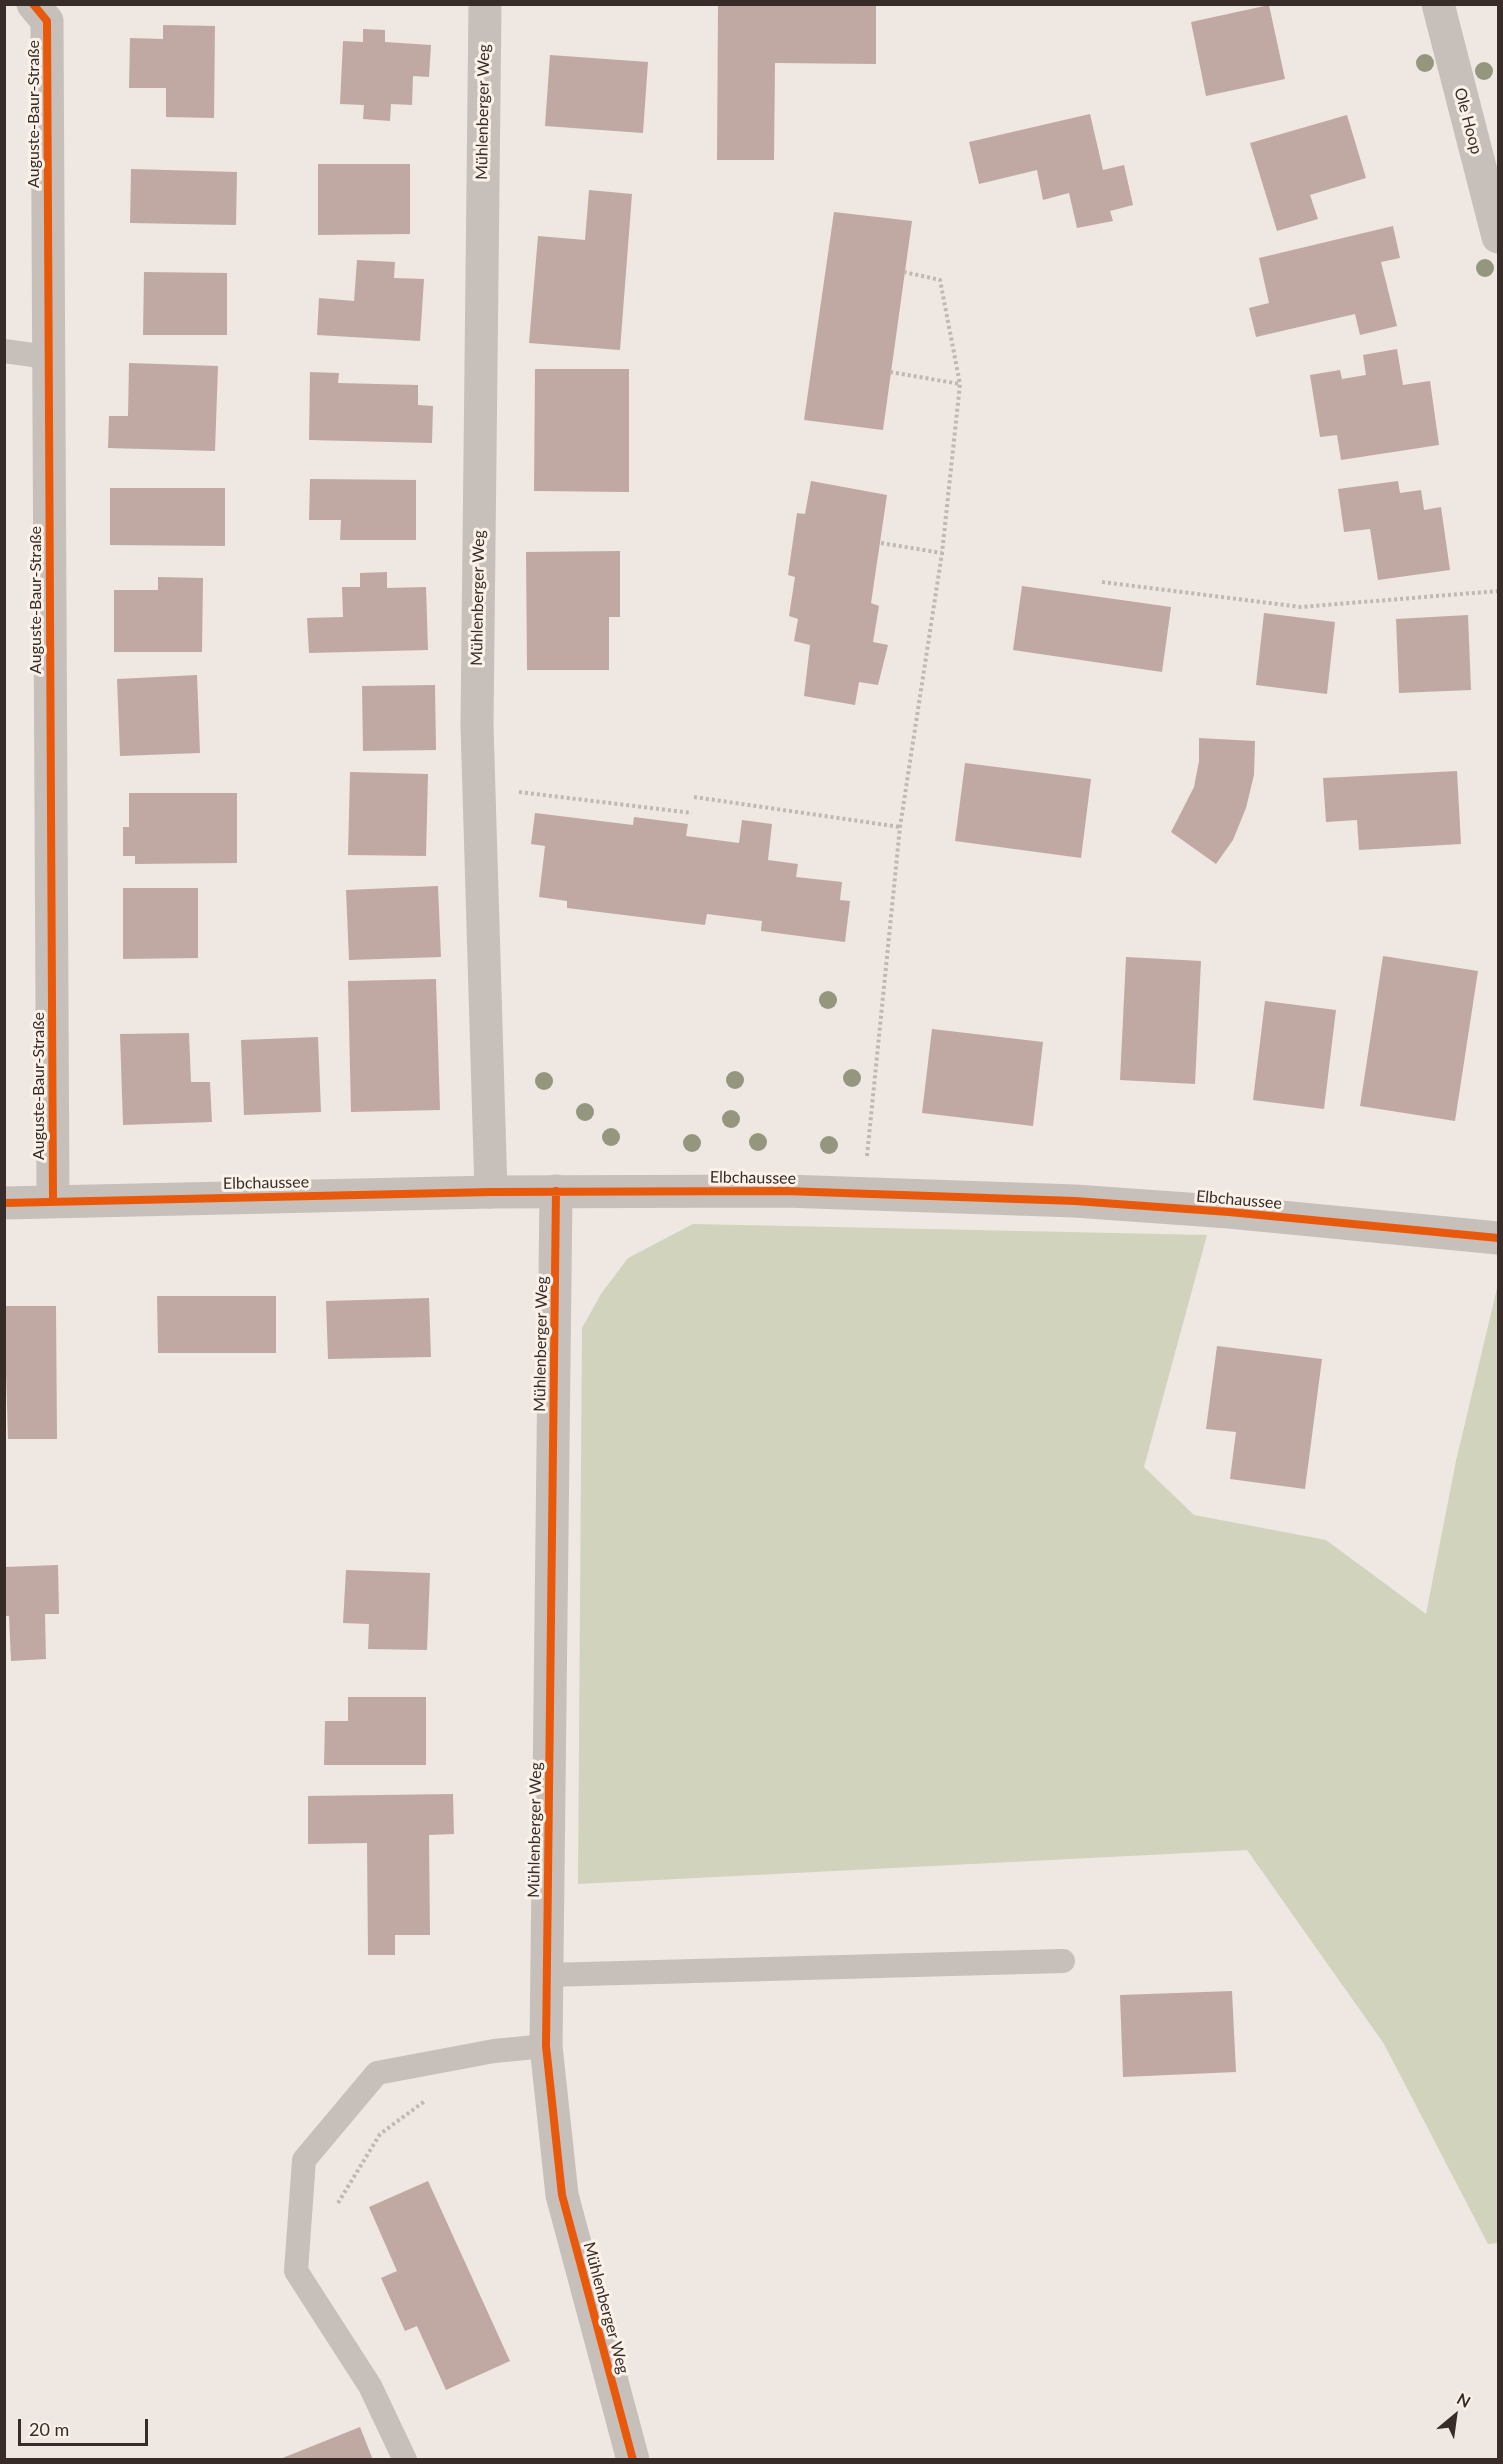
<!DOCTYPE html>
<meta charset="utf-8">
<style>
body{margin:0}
#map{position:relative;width:1503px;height:2464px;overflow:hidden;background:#eee7e2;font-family:Lato,sans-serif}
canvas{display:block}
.frame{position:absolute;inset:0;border:6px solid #382c29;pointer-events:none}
.north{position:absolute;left:1425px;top:2386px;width:60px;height:60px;-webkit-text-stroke:4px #faf1e9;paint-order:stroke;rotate:29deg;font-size:16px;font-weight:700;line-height:24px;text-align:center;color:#382c29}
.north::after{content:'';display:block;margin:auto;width:21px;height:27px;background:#382c29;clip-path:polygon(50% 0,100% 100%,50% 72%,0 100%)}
.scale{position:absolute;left:18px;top:2419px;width:130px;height:27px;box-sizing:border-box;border:3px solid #382c29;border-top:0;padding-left:8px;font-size:18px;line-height:21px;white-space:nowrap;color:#382c29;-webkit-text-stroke:4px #faf1e9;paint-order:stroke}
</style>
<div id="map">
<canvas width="1503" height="2464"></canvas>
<div class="frame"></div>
<div class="north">N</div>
<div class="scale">20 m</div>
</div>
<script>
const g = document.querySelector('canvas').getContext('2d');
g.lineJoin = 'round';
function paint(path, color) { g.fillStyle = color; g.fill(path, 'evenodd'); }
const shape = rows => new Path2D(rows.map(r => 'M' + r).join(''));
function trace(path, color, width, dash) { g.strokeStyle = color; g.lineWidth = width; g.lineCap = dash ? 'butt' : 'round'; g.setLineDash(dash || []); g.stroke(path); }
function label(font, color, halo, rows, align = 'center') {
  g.font = font + ' Lato,sans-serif'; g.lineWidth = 6; g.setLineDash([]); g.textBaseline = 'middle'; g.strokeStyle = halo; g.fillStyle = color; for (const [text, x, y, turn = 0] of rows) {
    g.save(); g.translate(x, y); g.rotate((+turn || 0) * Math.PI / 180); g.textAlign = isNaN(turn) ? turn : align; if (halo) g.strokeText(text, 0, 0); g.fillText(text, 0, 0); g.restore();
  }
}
const green = shape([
 [693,1224,1207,1235,1144,1467,1194,1515,1326,1540,1426,1614,1456,1461,1498,1284,1498,2243,1488,2244,1384,2044,1247,1850,578,1884,582,1328,601,1294,628,1258]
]);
const building = shape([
 [718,4,876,4,876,64,775,63,774,160,717,160],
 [1269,5,1285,79,1206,96,1191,22],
 [163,25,215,26,214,118,166,117,166,88,129,88,130,38,163,39],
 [363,29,385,30,385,42,431,45,429,77,413,76,412,105,391,104,390,121,363,119,364,105,340,104,343,41,363,42],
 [550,55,648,62,643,133,545,126],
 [1090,114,1103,170,1124,165,1133,205,1110,211,1113,221,1077,228,1069,193,1043,200,1037,170,979,184,969,142],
 [1347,115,1366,178,1310,195,1318,219,1277,231,1250,143],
 [318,164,410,164,410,234,318,235],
 [131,169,237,172,236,225,130,223],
 [589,190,632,194,620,350,529,343,538,236,585,240],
 [834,212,912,221,883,430,804,420],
 [1393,226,1400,258,1381,262,1397,326,1360,335,1355,314,1256,337,1249,308,1269,303,1259,258],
 [357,260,395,262,394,278,424,279,420,341,317,335,319,298,354,301],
 [144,272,227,273,227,335,143,335],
 [1397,349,1403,385,1430,381,1439,445,1341,460,1337,435,1320,437,1310,375,1340,370,1342,379,1366,375,1363,355],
 [129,363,218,366,215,451,108,448,109,416,128,416],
 [535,369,629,369,629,492,534,491],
 [310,372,339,373,338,383,418,385,418,405,433,406,432,443,309,440],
 [310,479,416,480,416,540,340,540,341,520,309,520],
 [811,481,887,495,871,603,879,606,873,642,888,645,878,685,859,682,855,705,804,696,810,645,794,641,798,619,789,616,795,577,788,575,797,513,805,514],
 [1398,481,1400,493,1421,490,1424,510,1441,507,1450,570,1378,580,1370,529,1344,532,1338,489],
 [110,488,225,488,225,546,110,545],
 [620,551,620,617,609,617,609,670,527,670,526,552],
 [387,572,387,588,426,587,428,650,309,653,307,618,343,617,342,587,360,587,360,573],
 [158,577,203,578,202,652,114,652,114,590,158,590],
 [1022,586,1171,607,1162,672,1013,650],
 [1264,613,1335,622,1327,694,1256,685],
 [1468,615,1471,690,1399,693,1396,619],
 [197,675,200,753,120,756,117,679],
 [435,685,436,750,363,751,362,686],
 [1199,738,1255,741,1254,775,1246,808,1233,840,1216,864,1171,832,1194,787,1199,761],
 [965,763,1091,779,1081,858,955,841],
 [1457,771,1461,844,1359,850,1357,820,1326,822,1323,778],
 [350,772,428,774,426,856,348,855],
 [129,793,237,793,237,863,135,864,135,856,123,856,123,827,129,827],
 [535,813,633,825,634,817,688,824,686,836,739,843,742,820,772,824,768,860,798,864,796,877,842,882,840,900,850,901,845,942,761,931,762,921,707,914,705,925,567,908,567,901,539,897,545,846,531,844],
 [438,886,441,957,349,960,346,890],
 [123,888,198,888,198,958,123,959],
 [1383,956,1478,971,1455,1121,1360,1106],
 [1126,957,1201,961,1195,1084,1120,1080],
 [436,979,440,1110,351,1112,348,981],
 [1265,1001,1336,1010,1324,1109,1253,1100],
 [932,1029,1043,1042,1033,1126,922,1113],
 [189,1033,191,1082,210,1082,212,1122,123,1125,120,1034],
 [318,1037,321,1112,244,1115,241,1040],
 [157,1296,276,1296,276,1353,158,1353],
 [429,1298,431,1357,328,1359,326,1301],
 [4,1306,56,1306,57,1439,8,1439],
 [1217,1346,1322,1359,1305,1489,1230,1479,1236,1432,1206,1429],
 [58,1565,59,1614,45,1614,46,1659,11,1661,9,1616,4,1616,4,1567],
 [346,1570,430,1573,427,1650,368,1649,369,1624,343,1623],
 [348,1697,426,1697,426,1765,324,1765,325,1721,348,1721],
 [453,1794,454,1834,429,1835,430,1935,395,1935,395,1955,368,1955,367,1843,308,1844,308,1796],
 [1232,1991,1236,2072,1123,2077,1120,1995],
 [428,2181,510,2361,446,2390,417,2326,405,2331,381,2278,397,2271,369,2207],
 [360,2427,373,2460,280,2460,280,2459]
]);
const path = shape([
 [890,372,960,384],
 [881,543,942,553],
 [1102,582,1301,607,1498,591],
 [519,792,692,813],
 [694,797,900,827],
 [867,1156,900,827,942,553,960,384,940,280,904,272],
 [338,2203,380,2134,425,2101]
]);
const service = shape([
 [4,351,48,357],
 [547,1975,1063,1961],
 [405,2460,370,2386,296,2271,304,2160,377,2073,494,2051,546,2046]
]);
const minor = shape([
 [33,4,47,21,53,1201],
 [485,4,477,725,491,1192],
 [1438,4,1498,237],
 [556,1191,546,2046,562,2195,633,2460]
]);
const tertiary = shape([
 [4,1203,491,1192,785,1191,1075,1201,1229,1212,1498,1238]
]);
const cycleway = shape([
 [33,4,47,21,53,1201],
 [556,1191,546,2046,562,2195,633,2460],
 [4,1203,491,1192,785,1191,1075,1201,1229,1212,1498,1238]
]);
const trees = [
 [1425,63],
 [1484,71],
 [1485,268],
 [828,1000],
 [852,1078],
 [735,1080],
 [544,1081],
 [585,1112],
 [731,1119],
 [611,1137],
 [758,1142],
 [692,1143],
 [829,1145]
];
const streetNames = [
 ["Mühlenberger Weg",483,112,-89],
 ["Auguste-Baur-Straße",34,114,-90],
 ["Ole Hoop",1468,121,75],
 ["Mühlenberger Weg",478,598,-89],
 ["Auguste-Baur-Straße",36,600,-90],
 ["Auguste-Baur-Straße",39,1086,-90],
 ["Elbchaussee",753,1178,1],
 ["Elbchaussee",266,1183,-1],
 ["Elbchaussee",1239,1200,5],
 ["Mühlenberger Weg",541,1344,-89],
 ["Mühlenberger Weg",535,1830,-89],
 ["Mühlenberger Weg",606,2308,75]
];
paint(green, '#d1d3bc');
paint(building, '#c1a9a3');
trace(path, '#c0b8b3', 4, [3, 3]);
trace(service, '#c7bfba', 24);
trace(minor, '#c7bfba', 33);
trace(tertiary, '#c7bfba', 33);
trace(cycleway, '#e8590c', 8);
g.fillStyle = '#94977e';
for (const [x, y] of trees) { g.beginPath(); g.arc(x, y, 9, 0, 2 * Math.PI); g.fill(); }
label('16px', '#382c29', '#faf1e9', streetNames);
</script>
